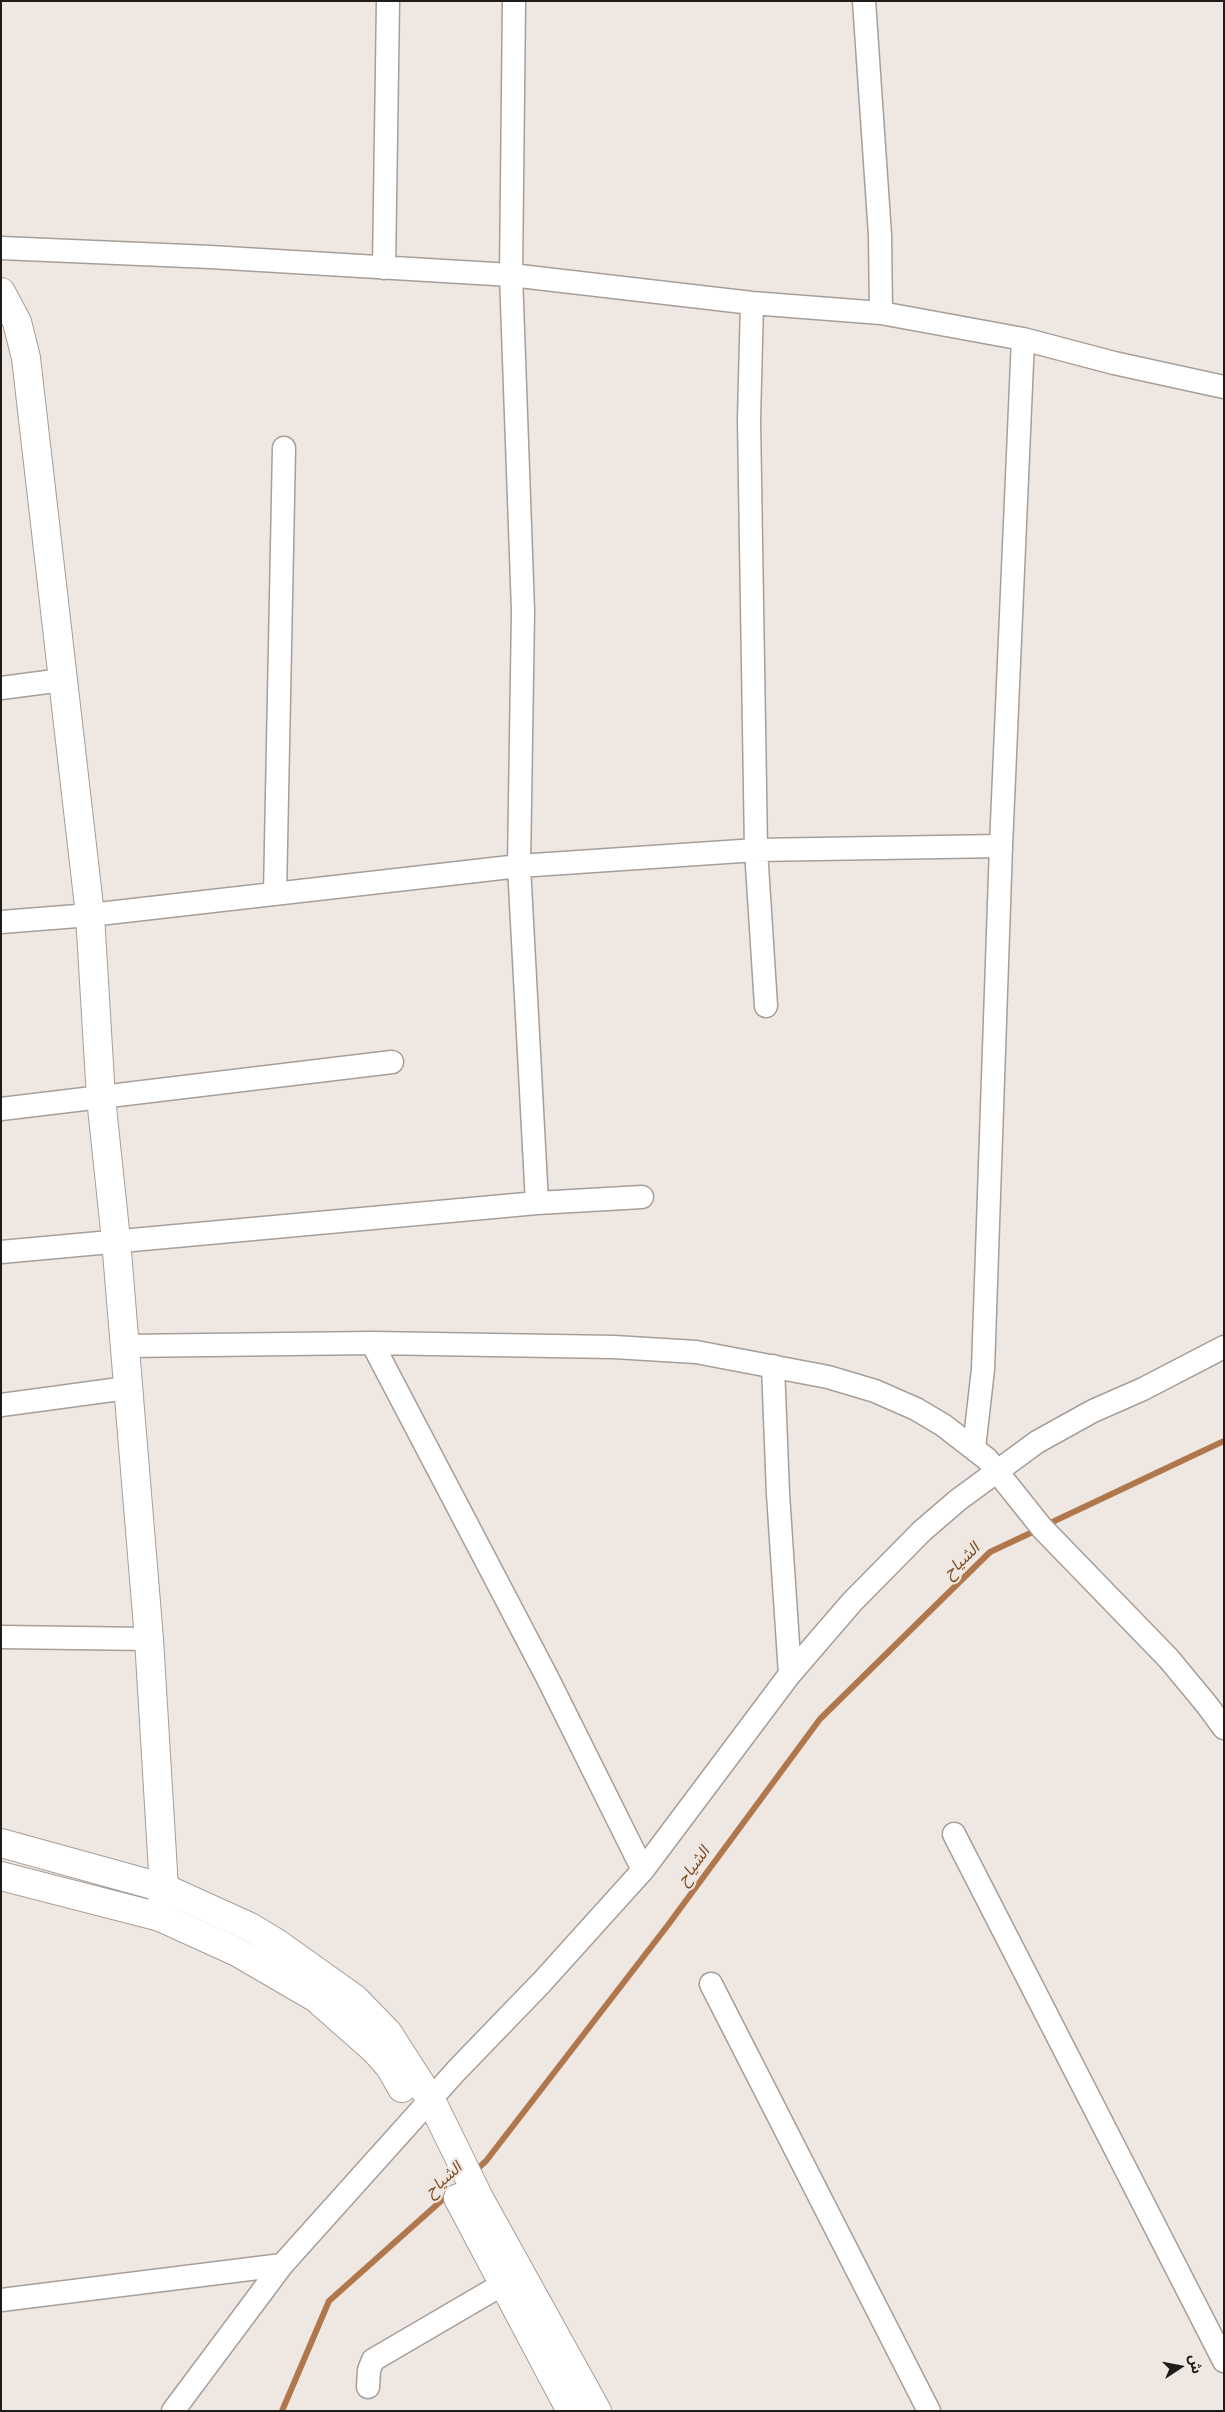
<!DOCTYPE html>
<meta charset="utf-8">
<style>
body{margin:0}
#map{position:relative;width:1225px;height:2412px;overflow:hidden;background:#efe7e2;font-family:Signika,"Noto Sans Arabic",sans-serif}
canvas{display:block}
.frame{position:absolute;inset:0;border:2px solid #1e1b19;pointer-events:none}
.north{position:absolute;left:1155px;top:2342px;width:50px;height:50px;-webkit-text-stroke:4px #efe7e2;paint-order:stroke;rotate:79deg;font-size:14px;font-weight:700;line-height:20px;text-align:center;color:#1e1b19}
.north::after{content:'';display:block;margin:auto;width:18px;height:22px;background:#1e1b19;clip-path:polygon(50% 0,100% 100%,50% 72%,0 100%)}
</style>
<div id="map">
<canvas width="1225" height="2412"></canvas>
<div class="frame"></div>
<div class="north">ش</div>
</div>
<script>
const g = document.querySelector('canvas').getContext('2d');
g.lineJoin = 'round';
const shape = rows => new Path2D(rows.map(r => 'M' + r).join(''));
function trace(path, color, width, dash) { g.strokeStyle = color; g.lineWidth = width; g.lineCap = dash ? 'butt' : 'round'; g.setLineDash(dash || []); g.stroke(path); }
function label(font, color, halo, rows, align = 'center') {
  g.font = font + ' Signika,"Noto Sans Arabic",sans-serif'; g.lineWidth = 4.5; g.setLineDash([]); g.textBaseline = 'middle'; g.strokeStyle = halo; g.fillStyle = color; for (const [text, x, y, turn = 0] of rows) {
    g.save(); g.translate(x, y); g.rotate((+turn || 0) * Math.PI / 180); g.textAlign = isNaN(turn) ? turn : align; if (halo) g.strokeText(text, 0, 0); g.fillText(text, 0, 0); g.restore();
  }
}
const stream = shape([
 [1046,1525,1224,1441],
 [474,2172,486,2161,668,1925,820,1719,990,1552,1037,1530],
 [282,2411,329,2301,450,2193]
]);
const minor = shape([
 [514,1,511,275,523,611,519,866,537,1203],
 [864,1,880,235,881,313],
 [1,248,210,257,511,275,752,303,881,313,1023,339,1114,363,1224,387],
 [384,268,388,1],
 [752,303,749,419,756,850,766,1006],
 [1,688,62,680],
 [275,894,284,448],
 [1,922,90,915,519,866,756,850,1001,846],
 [1,1109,392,1062],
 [1,1252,537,1203,642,1197],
 [372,1343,547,1677,643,1870],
 [125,1346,372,1343,614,1347,696,1352,828,1377,875,1391,916,1409,943,1425,987,1459,1042,1528,1169,1659,1207,1705,1224,1728],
 [773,1366,778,1494,790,1674],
 [1,1405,127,1388],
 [974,1448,983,1369,1001,846,1023,339],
 [1,1637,149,1639],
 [954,1834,1224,2361],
 [711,1984,929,2411],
 [1,2300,282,2265],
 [368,2387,369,2370,373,2360,503,2284],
 [173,2411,282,2265,457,2070,542,1982,643,1870,790,1674,852,1602,922,1531,958,1500,1037,1442,1093,1411,1143,1389,1224,1347]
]);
const tertiary = shape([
 [1,292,17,322,26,358,90,915,101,1098,116,1240,149,1639,164,1888,160,1917]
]);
const secondary = shape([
 [1,1843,164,1888,250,1927,275,1942,355,1999,388,2033,431,2100,479,2198,597,2411],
 [1,1876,160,1917,237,1952,316,1998,375,2050,390,2067,402,2088],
 [458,2198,571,2411]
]);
const waterNames = [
 ["الشياح",962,1561,-44],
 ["الشياح",694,1866,-54],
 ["الشياح",444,2180,-42]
];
trace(stream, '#af774b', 6);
trace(minor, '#a69e99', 25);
trace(tertiary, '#a69e99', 30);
trace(secondary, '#a69e99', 30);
trace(minor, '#fff', 22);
trace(tertiary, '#fff', 28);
trace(secondary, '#fff', 28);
label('italic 16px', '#7d491c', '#efe7e2', waterNames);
</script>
